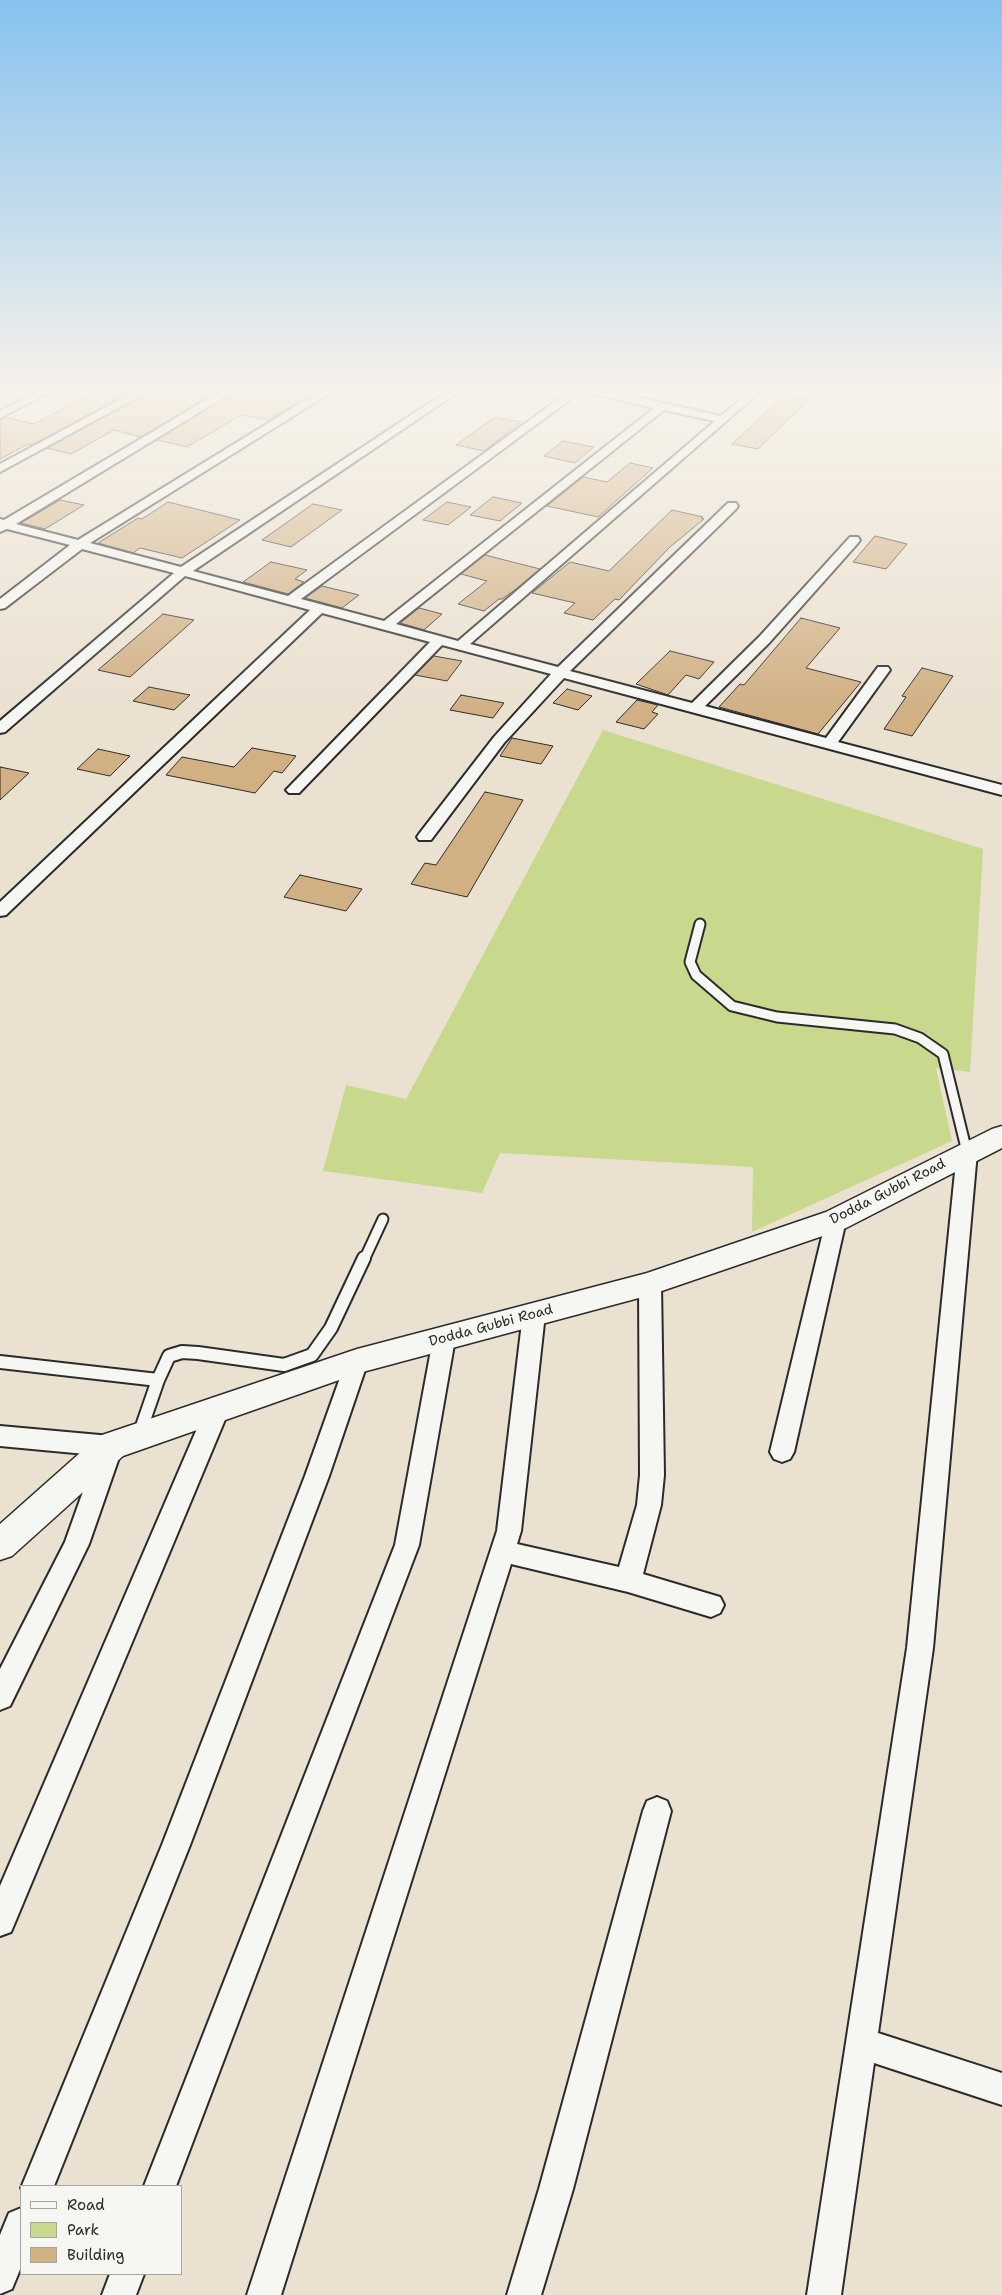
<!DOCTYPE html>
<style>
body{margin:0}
#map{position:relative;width:1002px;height:2295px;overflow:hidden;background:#ebe1d1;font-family:"Shantell Sans",sans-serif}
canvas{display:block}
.legend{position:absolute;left:20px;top:2185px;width:162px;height:90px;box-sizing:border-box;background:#f6f6f2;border:1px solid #a5a5a2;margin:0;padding:6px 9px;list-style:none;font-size:15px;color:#2b2b2b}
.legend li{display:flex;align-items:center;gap:10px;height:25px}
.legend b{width:25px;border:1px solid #a5a5a2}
</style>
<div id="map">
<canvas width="1002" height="2295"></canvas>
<ul class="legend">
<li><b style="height:6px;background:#f6f6f2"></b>Road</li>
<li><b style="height:14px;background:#c8d98d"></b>Park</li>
<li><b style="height:14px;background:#d1b084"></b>Building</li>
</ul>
</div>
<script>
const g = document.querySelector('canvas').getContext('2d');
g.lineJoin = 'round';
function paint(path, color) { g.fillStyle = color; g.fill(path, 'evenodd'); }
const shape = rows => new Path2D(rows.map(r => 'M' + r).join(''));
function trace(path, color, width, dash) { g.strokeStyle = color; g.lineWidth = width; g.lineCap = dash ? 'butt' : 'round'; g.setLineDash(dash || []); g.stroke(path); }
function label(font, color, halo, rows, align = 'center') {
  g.font = font + ' "Shantell Sans",sans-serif'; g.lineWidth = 5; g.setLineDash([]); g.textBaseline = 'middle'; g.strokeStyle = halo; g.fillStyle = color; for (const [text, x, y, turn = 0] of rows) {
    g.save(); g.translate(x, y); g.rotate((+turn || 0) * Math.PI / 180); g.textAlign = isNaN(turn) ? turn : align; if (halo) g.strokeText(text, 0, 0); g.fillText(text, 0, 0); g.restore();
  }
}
const green = shape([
 [603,730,983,849,970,1072,936,1068,952,1141,752,1232,753,1167,500,1153,482,1193,323,1171,346,1085,406,1099]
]);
const building = shape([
 [108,390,134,390,32,445,28,444,0,459,0,420,5,417,34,424,92,394,107,397,108,390],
 [153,390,219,390,141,437,114,430,71,454,47,448,153,390],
 [238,390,282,390,309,396,268,420,241,415,187,447,157,440,238,390],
 [785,395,809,399,758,449,732,444,785,395],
 [495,417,521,422,484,451,456,445,495,417],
 [563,441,594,447,575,463,544,456,563,441],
 [630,463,653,468,598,517,547,506,583,477,607,482,630,463],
 [493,497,522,503,500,521,470,515,493,497],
 [60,500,84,505,45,529,21,523,60,500],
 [168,502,240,520,182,558,140,548,133,553,98,543,138,518,142,519,168,502],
 [447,502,471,507,448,525,423,520,447,502],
 [313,504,342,510,291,547,262,540,313,504],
 [672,510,703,517,701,518,704,519,670,547,619,600,615,599,593,620,564,613,575,603,532,593,570,562,609,571,672,510],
 [875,536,907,544,886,569,853,562,875,536],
 [485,555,540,569,516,589,502,599,499,599,484,611,458,604,487,581,461,574,485,555],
 [271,562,307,570,295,579,304,582,288,594,243,582,271,562],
 [322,586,359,595,342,608,305,598,322,586],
 [419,608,442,614,424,630,400,623,419,608],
 [163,614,194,620,130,677,98,670,163,614],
 [801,618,840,628,806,668,861,682,818,734,719,707,740,684,744,685,801,618],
 [670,651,714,662,699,679,686,675,668,695,636,684,670,651],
 [434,656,462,661,447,681,415,675,434,656],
 [922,668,953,676,912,736,884,729,906,697,902,696,922,668],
 [149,687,190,695,174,710,133,701,149,687],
 [567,689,592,696,578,710,553,703,567,689],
 [461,695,504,703,493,718,450,710,461,695],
 [637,700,658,705,652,712,658,714,644,729,616,722,637,700],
 [512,738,553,746,541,764,500,756,512,738],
 [252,748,296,756,282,773,274,771,255,793,166,775,182,757,234,767,252,748],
 [98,749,130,756,110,776,77,769,98,749],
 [0,767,29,773,0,800,0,767],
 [485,792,523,800,467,897,411,884,425,863,436,865,485,792],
 [300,875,362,889,346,911,284,897,300,875]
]);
const serviceFar1 = shape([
 [700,924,690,962,696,975,732,1006,777,1017,895,1029,920,1038,943,1054,967,1152],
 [364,1260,383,1219]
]);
const service = shape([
 [0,1362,158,1380],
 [140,1432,158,1380,169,1356,182,1352,198,1353,284,1365,312,1355,331,1328,364,1258]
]);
const minor = shape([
 [41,390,54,390,0,418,0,411,41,390],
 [138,390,151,390,0,472,0,464,138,390],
 [223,390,236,390,16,524,78,540,322,390,335,390,90,543,181,567,449,390,461,390,193,571,288,596,571,390,583,390,301,599,384,621,654,408,585,392,584,390,604,390,721,416,751,390,762,390,470,644,558,667,728,503,736,503,738,506,736,509,570,671,692,703,759,637,850,537,858,537,860,540,858,543,769,643,705,706,826,738,878,667,888,667,890,670,838,742,1002,785,1002,795,564,678,504,743,431,840,419,840,417,837,419,834,494,737,551,674,442,645,299,793,289,793,286,790,289,787,430,642,322,613,6,915,0,916,0,902,310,610,185,576,5,732,0,733,0,721,174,573,82,549,5,608,0,609,0,599,70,545,7,529,0,532,0,519,4,520,223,390],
 [664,410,715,421,458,641,396,624,664,410],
 [967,1145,974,1147,977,1152,933,1648,878,2033,1002,2073,1002,2105,874,2063,841,2295,807,2295,907,1648,957,1152,960,1147,967,1145],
 [836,1212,843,1215,846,1220,794,1452,790,1459,782,1462,774,1459,770,1452,826,1220,829,1215,836,1212],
 [650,1276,658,1278,661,1284,664,1475,661,1505,643,1574,720,1597,724,1605,720,1613,711,1617,628,1592,511,1564,281,2295,247,2295,497,1531,523,1314,526,1308,534,1305,542,1308,545,1314,521,1531,517,1544,619,1567,637,1505,640,1475,639,1284,642,1278,650,1276],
 [444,1330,452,1333,455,1339,419,1545,176,2186,144,2186,395,1545,433,1339,436,1333,444,1330],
 [357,1352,365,1355,368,1361,329,1476,190,1845,54,2186,21,2188,162,1845,305,1476,346,1361,349,1355,357,1352],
 [217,1400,225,1403,229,1410,11,1932,0,1936,0,1886,205,1410,209,1403,217,1400],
 [0,1426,111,1436,119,1439,123,1446,89,1544,10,1706,0,1710,0,1669,65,1542,96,1455,0,1446,0,1426],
 [657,1797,667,1801,671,1811,573,2189,541,2295,507,2295,539,2189,643,1811,647,1801,657,1797],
 [21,2208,21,2267,12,2289,0,2294,0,2235,9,2213,21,2208],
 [110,2274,144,2274,136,2295,102,2295,110,2274]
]);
const secondary = shape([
 [1002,1126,1002,1148,846,1228,650,1295,359,1373,123,1456,12,1556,0,1560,0,1524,99,1436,357,1349,647,1273,826,1212,992,1129,1002,1126]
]);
const streetNames = [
 ["Dodda Gubbi Road",888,1192,-27],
 ["Dodda Gubbi Road",491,1326,-15]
];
paint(green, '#c8d98d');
paint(building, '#d1b084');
trace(building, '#2b2b2b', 1);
trace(serviceFar1, '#2b2b2b', 13);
trace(service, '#2b2b2b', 16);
trace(minor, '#2b2b2b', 4);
trace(secondary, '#2b2b2b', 3);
trace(serviceFar1, '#f6f6f2', 9);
trace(service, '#f6f6f2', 12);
paint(minor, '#f6f6f2');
paint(secondary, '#f6f6f2');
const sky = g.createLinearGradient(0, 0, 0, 711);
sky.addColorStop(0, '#87c2ee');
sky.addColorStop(0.55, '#f6f2ea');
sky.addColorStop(1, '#f6f2ea00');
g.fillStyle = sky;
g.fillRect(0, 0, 1002, 711);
label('14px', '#2b2b2b', '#f6f6f2', streetNames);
</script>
